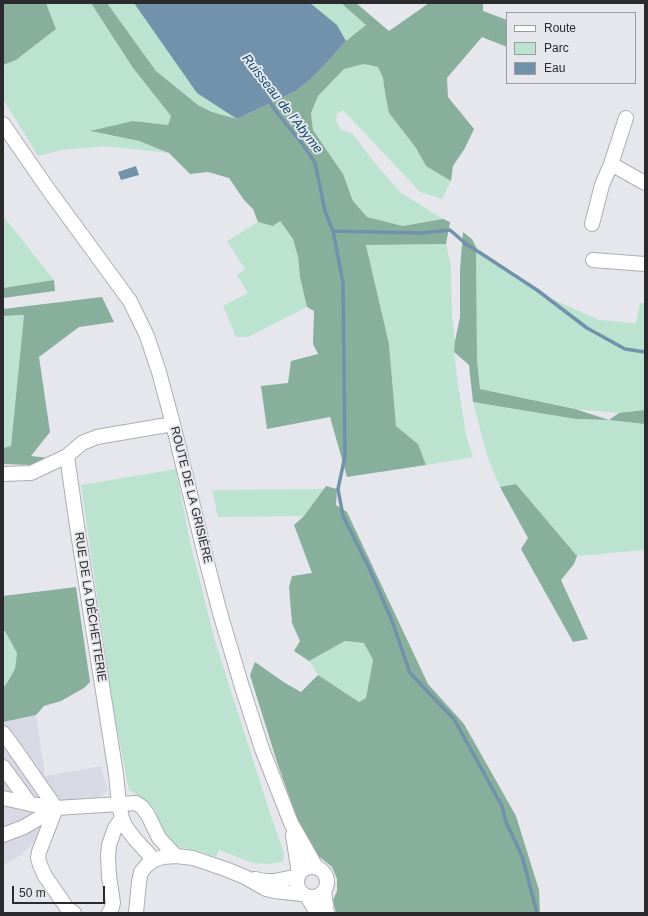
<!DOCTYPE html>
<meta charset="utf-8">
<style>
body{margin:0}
#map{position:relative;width:648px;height:916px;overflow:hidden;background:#e6e7ec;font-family:Helvetica,sans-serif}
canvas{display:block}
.frame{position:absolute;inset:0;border:4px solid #2b2b2d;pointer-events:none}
.legend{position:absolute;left:506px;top:12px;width:130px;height:72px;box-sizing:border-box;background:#e6e7ec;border:1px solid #9b9ca0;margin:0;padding:5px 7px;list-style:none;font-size:12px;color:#2b2b2d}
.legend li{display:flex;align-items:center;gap:8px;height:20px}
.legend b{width:20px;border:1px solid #9b9ca0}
.scale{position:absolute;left:12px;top:886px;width:93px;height:18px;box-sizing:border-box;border:2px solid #2b2b2d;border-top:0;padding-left:5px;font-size:12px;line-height:14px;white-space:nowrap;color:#2b2b2d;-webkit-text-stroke:3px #e6e7ec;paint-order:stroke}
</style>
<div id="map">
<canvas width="648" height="916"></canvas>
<div class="frame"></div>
<ul class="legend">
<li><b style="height:5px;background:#fff"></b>Route</li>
<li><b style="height:11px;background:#bce3cf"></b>Parc</li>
<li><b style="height:11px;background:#7192aa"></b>Eau</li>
</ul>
<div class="scale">50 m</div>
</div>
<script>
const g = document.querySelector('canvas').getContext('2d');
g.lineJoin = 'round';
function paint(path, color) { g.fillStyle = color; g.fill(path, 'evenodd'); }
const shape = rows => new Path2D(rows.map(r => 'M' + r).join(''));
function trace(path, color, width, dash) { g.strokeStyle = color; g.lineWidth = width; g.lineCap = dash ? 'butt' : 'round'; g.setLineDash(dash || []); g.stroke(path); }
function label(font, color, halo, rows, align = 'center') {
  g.font = font + ' Helvetica,sans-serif'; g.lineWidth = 4; g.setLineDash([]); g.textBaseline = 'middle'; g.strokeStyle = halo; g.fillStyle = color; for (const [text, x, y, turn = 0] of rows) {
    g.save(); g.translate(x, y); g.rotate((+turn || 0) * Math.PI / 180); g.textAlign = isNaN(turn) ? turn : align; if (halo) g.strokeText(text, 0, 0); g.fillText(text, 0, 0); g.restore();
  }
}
const built = shape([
 [36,715,45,776,101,766,108,790,96,800,56,808,39,837,21,855,3,865,3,722]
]);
const green = shape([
 [46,3,91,3,133,68,171,116,168,125,133,121,91,132,139,141,169,153,105,146,62,150,38,156,3,99,3,65,16,60,56,29],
 [107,3,341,3,366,25,346,41,332,57,237,119,212,112,198,105,156,71],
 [364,64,378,67,383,78,385,93,389,113,416,148,426,166,451,181,442,199,420,192,343,110,337,114,336,120,341,130,353,134,373,161,401,193,443,219,403,226,367,217,353,201,343,174,313,130,311,113,318,96,344,69],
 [3,216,54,280,3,288],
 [280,221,293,239,298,257,300,277,307,307,248,337,236,337,223,306,248,293,237,275,245,269,227,241,258,222,273,226],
 [446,244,451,267,452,314,455,341,454,352,458,385,466,434,473,457,426,465,418,444,396,426,389,344,366,245],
 [476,247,515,275,550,298,599,320,636,323,640,303,645,303,645,410,619,413,575,409,480,389,477,360],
 [24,315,11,446,3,448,3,316],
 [473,402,576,419,609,420,645,424,645,550,577,556,516,484,500,487,487,456],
 [176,469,190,542,215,641,271,816,284,853,283,862,266,864,253,863,219,850,216,857,199,851,178,847,167,839,161,830,155,811,142,798,129,790,114,713,81,485],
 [324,489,304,516,218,517,212,490],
 [3,630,5,631,17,653,15,669,7,683,3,688],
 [345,641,364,643,373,660,366,698,359,702,318,675,309,661]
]);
const forest = shape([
 [3,3,46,3,56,29,16,60,3,65],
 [91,3,107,3,156,71,198,105,212,112,237,119,296,91,313,77,332,57,346,41,366,25,341,3,356,3,389,31,429,3,483,3,483,11,507,20,507,47,482,37,447,78,448,97,474,129,465,148,453,166,451,181,426,166,416,148,389,113,385,93,383,78,378,67,364,64,344,69,318,96,311,113,313,130,343,174,353,201,367,217,403,226,443,219,450,222,446,244,366,245,389,344,396,426,418,444,426,465,347,477,330,417,267,429,261,386,288,383,291,361,318,354,313,344,314,311,307,307,300,277,298,257,293,239,280,221,273,226,258,222,253,209,244,200,229,178,208,172,190,174,169,153,139,141,90,131,133,121,168,125,171,116,133,68],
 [463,232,472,239,476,247,477,360,480,389,575,409,609,420,619,413,645,410,645,424,609,420,576,419,473,402,469,365,454,352,455,341,460,317,460,270],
 [54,280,55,291,3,298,3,288],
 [102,297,114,322,79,327,39,357,50,432,31,456,49,458,31,465,3,464,3,448,11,446,24,315,3,316,3,309],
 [516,484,577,556,574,564,561,580,588,639,573,642,521,549,528,538,500,487],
 [326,486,337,489,336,505,347,512,428,684,464,724,516,816,539,890,540,913,336,913,333,900,337,891,337,879,332,867,316,854,299,824,277,762,250,675,255,662,285,683,301,692,318,675,359,702,366,698,373,660,364,643,345,641,309,661,294,651,300,641,292,623,289,587,292,576,312,573,294,525,304,516],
 [76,587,90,682,84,688,61,701,44,706,36,715,3,722,3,688,7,683,15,669,17,653,5,631,3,630,3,596]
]);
const water = shape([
 [134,3,310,3,337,25,346,41,332,57,313,77,296,91,237,119,197,93],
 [136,166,139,175,121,180,118,172]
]);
const stream = shape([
 [268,99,278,114,304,146,315,163,325,211,333,231,343,283,345,456,338,489,343,516,370,570,392,621,410,673,454,719,502,806,506,822,522,856,537,913],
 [333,231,421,233,450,230,466,244,485,256,537,290,587,328,625,349,645,352]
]);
const minor = shape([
 [626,118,611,164,645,183],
 [3,124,48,189,130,301,147,336,159,372,173,424,207,563,220,613,242,687,262,749,291,823,316,867],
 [592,224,602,185,611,164],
 [593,260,645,264],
 [3,474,31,473,67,456],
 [3,733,12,745,56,808,24,827,3,835],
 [3,767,30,804],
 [3,798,30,804,56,808,136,803,142,807,148,815,159,838,176,856],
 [56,808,39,852,38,858,40,865,45,876,67,908,74,913],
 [293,835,299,874],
 [154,860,134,838,125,826,122,818,119,805,116,774,77,526,67,456,82,443,97,437,173,424],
 '297 882a15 15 0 1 1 30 0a15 15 0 1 1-30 0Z',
 [255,879,266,881,275,881,298,876],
 [324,891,327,913],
 [307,896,317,913],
 [109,913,111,910,113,903,109,876,108,856,109,845,115,828,122,818],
 [136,913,139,882,141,872,147,865,154,860,163,857,176,856,193,858,228,870,245,877,266,889,274,891,302,894]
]);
const streetNames = [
 ["ROUTE DE LA GRISIÈRE",191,495,76],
 ["RUE DE LA DÉCHETTERIE",90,607,81]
];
const waterNames = [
 ["Ruisseau de l'Abyme",282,104,52]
];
paint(built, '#d9d9e6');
paint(green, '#bce3cf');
paint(forest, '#87af9b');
paint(water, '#7192aa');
trace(stream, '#7192aa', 3.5);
trace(minor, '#adadb2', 16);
trace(minor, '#fff', 14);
label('12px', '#2b2b2d', '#e6e7ec', streetNames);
label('italic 13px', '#0c486a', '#e6e7ec', waterNames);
</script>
